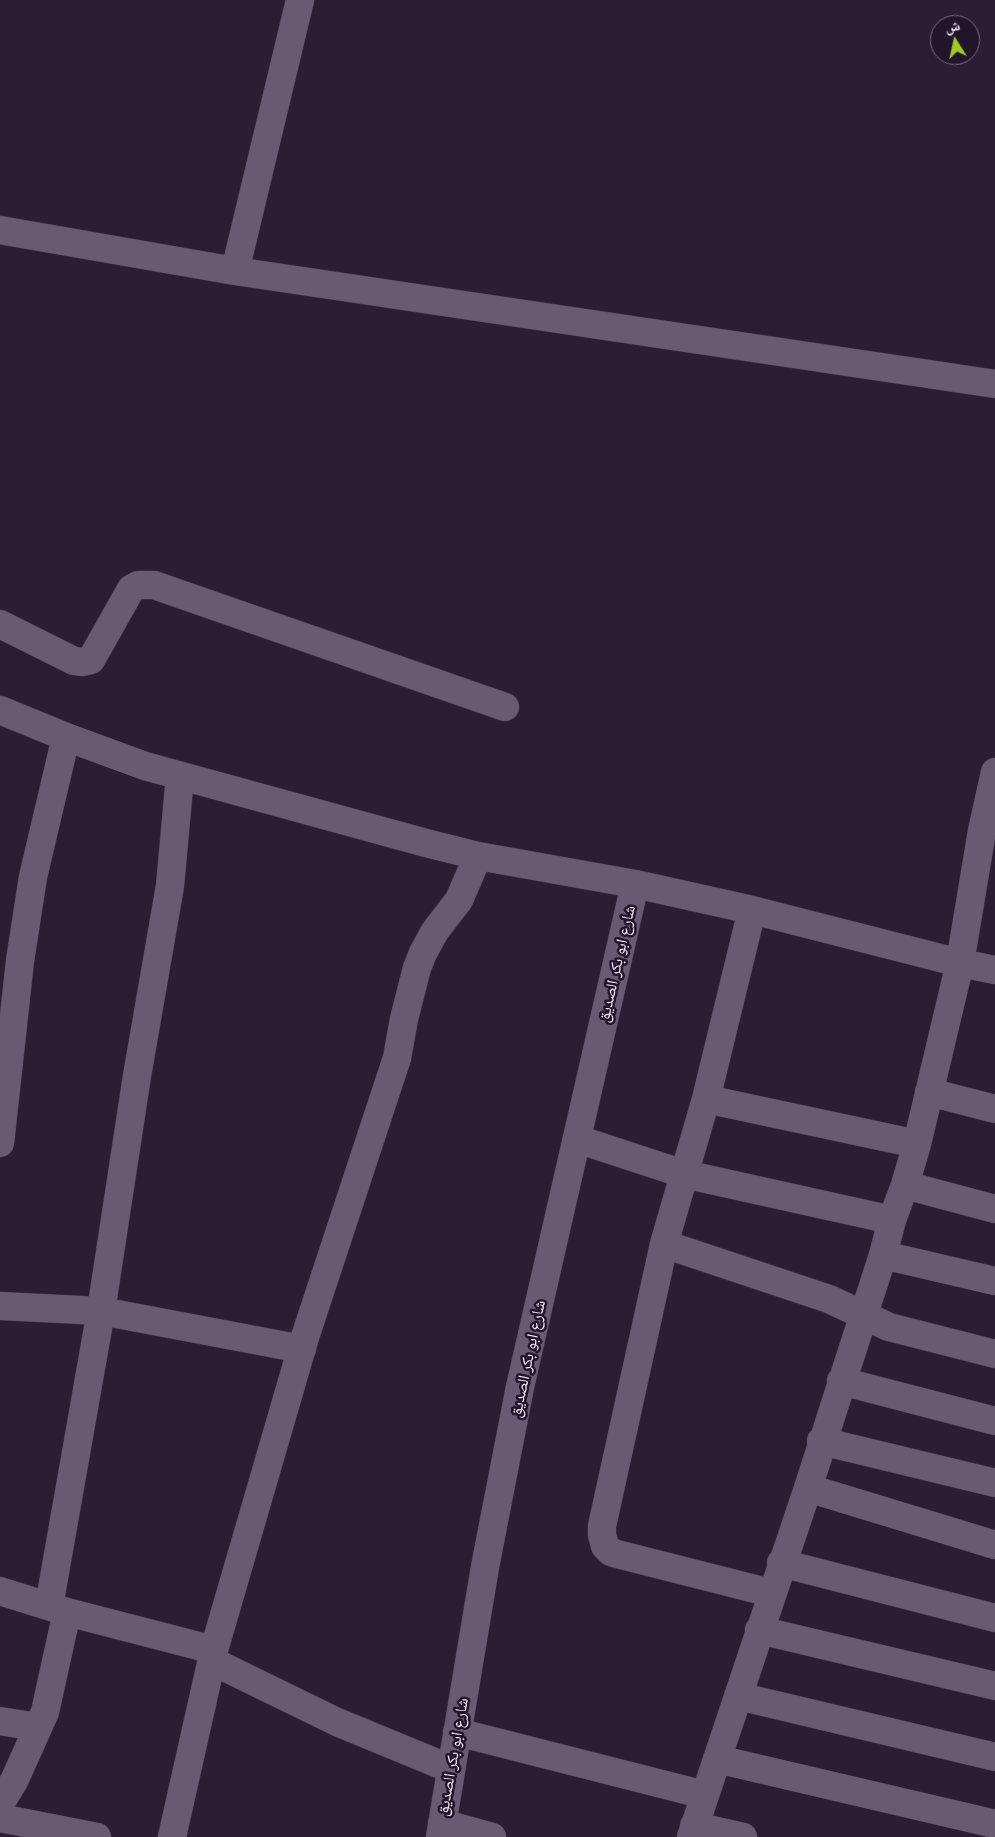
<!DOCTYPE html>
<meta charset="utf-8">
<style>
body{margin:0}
#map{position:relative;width:995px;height:1837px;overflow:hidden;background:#2a1e34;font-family:Raleway,"Noto Naskh Arabic",sans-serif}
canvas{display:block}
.north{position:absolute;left:930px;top:15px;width:50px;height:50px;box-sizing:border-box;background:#20152a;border:1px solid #756b7e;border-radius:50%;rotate:350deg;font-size:14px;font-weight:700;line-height:20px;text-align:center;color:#f5edfc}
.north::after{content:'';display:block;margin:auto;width:18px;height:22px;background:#a5c822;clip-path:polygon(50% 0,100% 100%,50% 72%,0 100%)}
</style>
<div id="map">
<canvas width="995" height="1837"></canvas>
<div class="north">ش</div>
</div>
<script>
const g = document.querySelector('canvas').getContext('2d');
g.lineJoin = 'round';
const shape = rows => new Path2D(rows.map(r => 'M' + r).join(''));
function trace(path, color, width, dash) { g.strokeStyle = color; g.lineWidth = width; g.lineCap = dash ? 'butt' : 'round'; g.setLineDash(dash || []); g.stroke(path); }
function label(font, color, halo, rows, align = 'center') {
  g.font = font + ' Raleway,"Noto Naskh Arabic",sans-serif'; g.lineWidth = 5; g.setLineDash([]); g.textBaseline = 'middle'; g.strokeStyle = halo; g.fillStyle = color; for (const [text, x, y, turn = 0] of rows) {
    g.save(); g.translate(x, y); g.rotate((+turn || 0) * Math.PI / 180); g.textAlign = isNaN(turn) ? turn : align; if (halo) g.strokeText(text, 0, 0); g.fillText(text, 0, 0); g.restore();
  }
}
const minor = shape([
 [0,230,235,271,995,384],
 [235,271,300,0],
 [0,624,74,661,83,662,91,660,131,589,138,585,154,585,505,707],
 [0,710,66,737,145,766,426,843,478,856,635,884,752,910,960,963,995,970],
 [752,910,706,1099,664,1244,602,1526,602,1535,605,1546,611,1552,617,1554,771,1593],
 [929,1092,995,1109],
 [706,1099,917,1144],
 [577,1139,684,1174,892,1220],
 [0,1143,20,961,33,877,66,737],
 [905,1185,995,1209],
 [664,1244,829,1299,889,1327,995,1354],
 [883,1255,995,1281],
 [0,1306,101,1311,302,1349],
 [841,1381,995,1421],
 [821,1441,995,1483],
 [808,1488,995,1545],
 [781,1563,995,1618],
 [0,1591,67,1612,214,1650],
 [49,1606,101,1311,137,1076,170,886,180,776],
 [759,1630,995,1686],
 [212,1661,337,1722,451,1769],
 [738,1696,995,1757],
 [0,1721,38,1727],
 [457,1732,705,1795],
 [717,1759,995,1824],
 [0,1804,14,1781,45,1712,67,1612],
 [0,1818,97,1837],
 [442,1823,492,1837],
 [694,1826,743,1837],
 [172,1837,214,1650,305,1337,397,1058,404,1019,417,968,423,953,435,931,459,900,478,856],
 [440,1837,485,1567,520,1387,635,884],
 [691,1837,808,1488,883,1255,892,1220,905,1185,917,1144,960,963,982,831,995,772]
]);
const streetNames = [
 ["شارع ابو بكر الصديق",617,964,-77],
 ["شارع ابو بكر الصديق",528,1359,-78],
 ["شارع ابو بكر الصديق",453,1757,-80]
];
trace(minor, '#443a4c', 29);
trace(minor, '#675b74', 28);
label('16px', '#f5edfc', '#20152a', streetNames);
</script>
